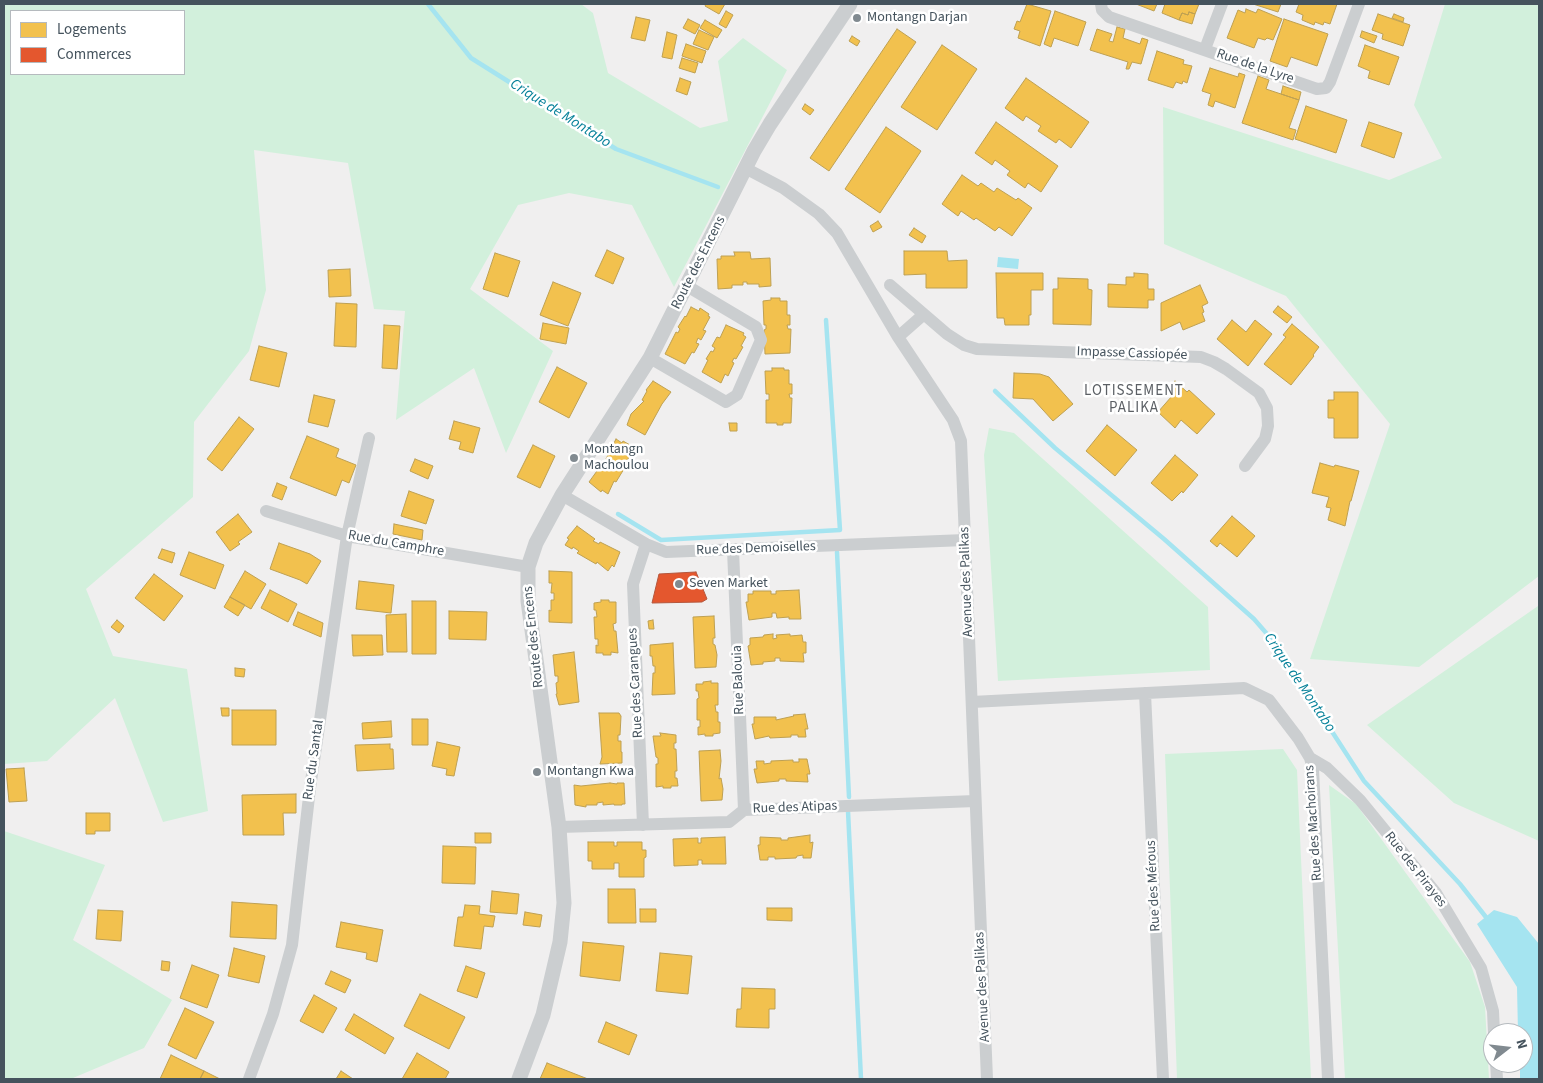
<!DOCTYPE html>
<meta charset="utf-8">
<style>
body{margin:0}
#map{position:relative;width:1543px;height:1083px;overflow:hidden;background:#f0efef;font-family:"Source Sans 3",sans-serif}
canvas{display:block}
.frame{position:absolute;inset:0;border:5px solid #45535d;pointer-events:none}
.legend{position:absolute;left:10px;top:10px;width:175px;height:65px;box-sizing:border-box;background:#fff;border:1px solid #b5babe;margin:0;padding:6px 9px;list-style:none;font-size:15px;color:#45535d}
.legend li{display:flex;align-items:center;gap:10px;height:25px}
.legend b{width:25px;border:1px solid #b5babe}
.north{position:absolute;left:1483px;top:1023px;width:50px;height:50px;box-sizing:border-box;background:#fff;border:1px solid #b5babe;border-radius:50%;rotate:74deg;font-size:14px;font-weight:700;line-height:20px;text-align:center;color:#45535d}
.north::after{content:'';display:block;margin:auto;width:18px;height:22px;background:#818a90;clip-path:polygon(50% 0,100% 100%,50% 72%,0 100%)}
</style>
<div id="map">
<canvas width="1543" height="1083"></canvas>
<div class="frame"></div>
<ul class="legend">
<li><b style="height:14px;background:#f2c14e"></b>Logements</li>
<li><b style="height:14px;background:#e4572e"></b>Commerces</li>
</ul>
<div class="north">N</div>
</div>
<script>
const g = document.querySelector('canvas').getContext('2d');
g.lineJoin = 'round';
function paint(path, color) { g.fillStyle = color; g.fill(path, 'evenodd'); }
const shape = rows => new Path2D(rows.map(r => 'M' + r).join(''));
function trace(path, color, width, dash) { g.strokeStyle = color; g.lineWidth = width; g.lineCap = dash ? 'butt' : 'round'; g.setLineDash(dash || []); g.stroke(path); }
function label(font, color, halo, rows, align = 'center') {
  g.font = font + ' "Source Sans 3",sans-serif'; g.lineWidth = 5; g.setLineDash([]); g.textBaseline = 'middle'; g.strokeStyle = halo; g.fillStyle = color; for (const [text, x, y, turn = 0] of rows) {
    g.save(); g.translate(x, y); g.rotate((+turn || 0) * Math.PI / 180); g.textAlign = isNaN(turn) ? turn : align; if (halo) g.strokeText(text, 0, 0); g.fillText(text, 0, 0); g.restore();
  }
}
const green = shape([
 [4,4,581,4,593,13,608,73,700,128,728,121,718,61,743,38,787,70,674,287,632,205,569,193,518,205,470,289,553,351,506,453,474,368,396,420,405,311,374,309,348,163,254,150,266,290,249,351,194,422,193,497,86,589,113,656,187,669,208,811,163,822,115,698,47,761,4,764],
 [184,11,184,74,11,74,11,11],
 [1445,4,1539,4,1539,576,1419,667,1310,659,1390,424,1286,296,1164,244,1163,107,1389,180,1442,158,1414,105],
 [989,428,1014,433,1208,607,1210,670,998,681,984,455],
 [1538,606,1539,606,1539,841,1454,803,1367,725],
 [1283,749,1297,770,1311,1079,1177,1079,1165,754],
 [1329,785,1356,804,1470,962,1485,1007,1489,1079,1345,1079],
 [4,831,105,865,73,940,172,1000,144,1048,73,1078,73,1079,4,1079]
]);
const water = shape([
 [998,257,1019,259,1018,269,997,267],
 [1494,910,1517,917,1539,944,1539,1079,1520,1079,1520,1063,1523,1063,1523,1033,1518,1033,1517,987,1477,924]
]);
const homes = shape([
 [706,4,725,4,719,14,705,6,706,4],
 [1027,4,1051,11,1040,46,1018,38,1020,31,1014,29,1017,21,1020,22,1027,4],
 [1136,4,1157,4,1154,11,1136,4],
 [1165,4,1199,4,1195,14,1189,12,1188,15,1182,13,1179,20,1162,13,1165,4],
 [1253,4,1281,4,1278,12,1253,4],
 [1299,4,1337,4,1330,24,1324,22,1323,25,1315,22,1314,25,1302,20,1303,15,1296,12,1299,4],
 [1246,9,1256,13,1258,9,1282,19,1273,40,1267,38,1265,40,1258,38,1254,48,1227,38,1238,10,1245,13,1246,9],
 [726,11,733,15,726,28,719,24,726,11],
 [1055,11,1086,22,1078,46,1054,38,1051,47,1044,44,1055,11],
 [1189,12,1195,14,1192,24,1179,20,1182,13,1188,15,1189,12],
 [1378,14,1410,25,1403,46,1382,39,1383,34,1372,30,1378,14],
 [1394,14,1404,18,1403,22,1392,18,1394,14],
 [636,17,650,20,645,41,631,38,636,17],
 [688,19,700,25,695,34,683,28,688,19],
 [1284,19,1328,34,1317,66,1291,57,1287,67,1270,61,1284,19],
 [705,20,722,30,717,38,700,28,705,20],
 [1117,27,1125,29,1123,38,1140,44,1142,38,1148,40,1141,64,1132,62,1129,69,1126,69,1128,62,1090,50,1097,29,1112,34,1109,41,1113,42,1117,27],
 [897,29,916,42,829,171,810,158,897,29],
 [699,30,714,37,708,50,693,44,699,30],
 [1362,31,1377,36,1374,43,1360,37,1362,31],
 [667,32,677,35,672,59,662,57,667,32],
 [852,36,860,41,857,46,849,41,852,36],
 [686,44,706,51,702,63,682,56,686,44],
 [942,45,977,69,937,130,901,107,942,45],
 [1365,45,1399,57,1389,85,1368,78,1370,71,1358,66,1365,45],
 [1157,51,1184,60,1183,64,1192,66,1187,83,1183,81,1182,84,1176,82,1173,88,1148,80,1157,51],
 [682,58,698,63,695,73,679,68,682,58],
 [1210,68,1238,77,1239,73,1245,75,1235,108,1215,101,1213,107,1208,105,1211,94,1202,91,1210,68],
 [1258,76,1269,80,1266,89,1299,100,1289,128,1296,130,1293,140,1242,123,1258,76],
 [680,78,691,82,687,95,676,91,680,78],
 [1026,78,1089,122,1071,148,1059,139,1056,143,1038,131,1041,126,1026,116,1023,121,1005,108,1026,78],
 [1283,86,1301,92,1299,100,1281,94,1283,86],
 [805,104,814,110,810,115,802,109,805,104],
 [1306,106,1347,120,1336,153,1295,139,1306,106],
 [996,122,1058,166,1041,192,1028,183,1025,188,1007,175,1010,171,995,160,992,165,975,153,996,122],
 [1369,122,1402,133,1394,158,1361,146,1369,122],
 [886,127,921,151,880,213,845,189,886,127],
 [962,175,978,186,981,183,994,192,997,188,1016,200,1018,198,1032,208,1012,236,999,227,995,231,976,218,974,220,961,211,958,216,942,204,962,175],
 [878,221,882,227,873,232,870,226,878,221],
 [914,228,926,236,922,243,909,235,914,228],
 [607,250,624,258,613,284,595,276,607,250],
 [904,251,947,251,948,261,967,260,967,288,926,288,926,274,904,275,904,251],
 [734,252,750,252,751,259,770,258,771,286,759,287,759,284,747,284,747,282,743,282,743,285,732,285,732,288,718,289,717,259,721,259,721,256,735,256,734,252],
 [495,253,520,261,508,297,483,289,495,253],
 [350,269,351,296,329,297,328,270,350,269],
 [996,273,1043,273,1043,290,1031,290,1031,315,1029,315,1029,325,1005,325,1004,318,997,318,996,273],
 [1134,273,1148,274,1148,289,1154,289,1154,300,1148,300,1148,308,1108,307,1108,284,1126,285,1126,277,1134,277,1134,273],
 [1058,278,1088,279,1088,289,1092,290,1091,325,1053,324,1053,289,1058,289,1058,278],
 [553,282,581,293,568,326,540,315,553,282],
 [1200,285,1208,303,1202,306,1204,312,1202,313,1205,321,1183,330,1180,322,1161,331,1161,303,1200,285],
 [771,298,780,298,780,301,787,301,787,315,790,315,790,325,787,325,788,329,791,329,790,353,765,354,764,330,766,329,766,325,764,325,763,301,771,300,771,298],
 [336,303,357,304,356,347,334,346,336,303],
 [1278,306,1292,317,1287,323,1273,312,1278,306],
 [691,307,699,311,700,308,709,314,708,316,710,317,703,330,706,331,701,340,698,338,696,343,699,344,694,353,692,352,685,364,665,354,676,332,678,333,680,329,678,327,685,316,686,317,691,307],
 [1232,320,1246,332,1255,320,1272,334,1248,366,1217,339,1232,320],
 [543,323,569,328,566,344,540,339,543,323],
 [1292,324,1319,347,1313,355,1314,356,1291,385,1264,364,1286,337,1283,335,1292,324],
 [384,325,400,326,397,369,382,368,384,325],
 [726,325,744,333,743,335,746,337,741,346,743,347,736,359,734,358,732,362,734,363,728,376,725,374,721,383,702,372,708,360,706,359,711,351,713,352,715,348,712,346,717,337,720,338,726,325],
 [259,346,287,353,279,387,250,380,259,346],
 [557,367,587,383,569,418,539,402,557,367],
 [772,368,784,368,784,370,789,370,789,384,792,384,792,394,789,394,790,398,792,398,791,423,783,423,783,425,777,425,777,423,766,423,766,400,769,400,769,394,766,394,765,371,772,371,772,368],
 [1014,373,1040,374,1049,377,1073,404,1053,421,1033,399,1013,398,1014,373],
 [653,381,671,392,662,404,645,435,627,425,631,414,644,401,642,400,647,391,646,390,653,381],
 [1175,381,1187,392,1189,390,1215,414,1197,434,1181,420,1175,428,1158,412,1172,396,1167,390,1175,381],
 [1334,392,1358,392,1358,438,1334,438,1334,418,1328,418,1328,400,1334,400,1334,392],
 [314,395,335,400,328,427,308,422,314,395],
 [239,417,254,429,222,471,207,459,239,417],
 [454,421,480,428,473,453,459,449,461,442,449,439,454,421],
 [729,423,737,423,737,431,730,431,729,423],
 [1107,425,1137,450,1115,476,1086,451,1107,425],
 [307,436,339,449,336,457,356,465,349,483,342,480,336,496,290,478,307,436],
 [616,439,622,443,623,441,630,445,629,447,635,451,625,462,627,464,616,482,614,481,608,494,602,490,601,492,589,482,602,464,604,466,607,460,606,459,616,439],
 [533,445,555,456,540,488,517,477,533,445],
 [1175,455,1198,475,1183,493,1182,491,1172,501,1151,483,1175,455],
 [415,459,433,466,428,479,410,471,415,459],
 [1320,463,1334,467,1335,465,1359,471,1351,501,1350,501,1345,526,1328,520,1331,508,1326,507,1329,497,1312,493,1320,463],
 [277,483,287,487,282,500,272,496,277,483],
 [409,491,434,500,426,524,401,516,409,491],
 [238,514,252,532,238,542,240,544,230,551,216,532,238,514],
 [1232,516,1255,536,1237,557,1220,543,1217,547,1210,541,1232,516],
 [394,524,423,530,422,540,393,534,394,524],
 [577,526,595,539,593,541,599,544,600,542,620,552,614,567,612,565,608,571,597,562,596,564,577,553,579,551,573,547,572,549,565,545,569,539,567,538,577,526],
 [279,543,310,554,321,561,307,584,300,580,270,569,279,543],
 [162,549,175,553,172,563,158,558,162,549],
 [189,552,224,565,215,589,180,575,189,552],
 [245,571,266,584,251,609,230,597,245,571],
 [549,571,572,572,572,623,549,622,549,610,551,611,551,600,554,600,554,593,551,593,552,583,549,583,549,571],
 [154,574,183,596,164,621,135,598,154,574],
 [359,581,394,585,391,613,356,609,359,581],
 [270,590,297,604,288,622,261,608,270,590],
 [799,590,801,619,789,619,789,617,777,618,776,613,772,613,772,617,749,620,746,602,748,602,748,594,753,594,753,591,771,591,771,594,776,594,776,591,799,590],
 [230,597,245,605,238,616,224,607,230,597],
 [601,600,609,600,609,602,616,602,616,623,613,624,614,631,616,631,618,653,611,652,611,655,603,655,603,653,596,653,596,645,598,646,598,639,595,639,594,617,597,617,596,610,594,610,594,603,601,602,601,600],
 [412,601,436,601,436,654,412,654,412,601],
 [449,611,487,612,486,640,449,639,449,611],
 [298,612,323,623,321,637,293,625,298,612],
 [406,614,407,652,387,652,386,615,406,614],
 [714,616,715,638,713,638,713,644,715,645,717,655,716,667,695,668,693,617,714,616],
 [117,620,124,626,119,633,111,627,117,620],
 [653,620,654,629,649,629,648,621,653,620],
 [773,634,773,639,777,638,776,635,790,634,790,636,802,635,803,642,806,642,806,653,803,653,804,662,780,661,780,658,775,658,775,661,763,662,763,664,751,665,748,646,750,645,750,638,763,637,764,635,773,634],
 [352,635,382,635,383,655,353,656,352,635],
 [673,643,675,694,652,695,653,673,655,673,655,666,653,666,652,656,650,656,650,645,673,643],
 [574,652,579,702,559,705,556,694,557,694,556,683,558,682,558,676,555,676,553,655,574,652],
 [235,668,245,669,244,677,235,676,235,668],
 [711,681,711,683,718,683,718,705,715,705,716,712,718,712,718,722,720,722,720,733,713,734,713,736,705,736,705,734,698,735,698,727,700,727,700,720,697,720,697,699,699,698,698,691,696,691,696,684,703,684,703,682,711,681],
 [221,708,229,708,229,716,222,716,221,708],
 [232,710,276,710,276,745,232,745,232,710],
 [599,713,619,713,621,716,620,735,618,735,618,741,621,741,621,752,622,752,622,763,600,764,602,757,599,713],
 [805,714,808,729,805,729,806,737,798,737,798,735,791,735,791,737,770,738,769,736,755,739,752,724,754,724,754,717,776,717,776,720,794,716,793,715,805,714],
 [412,719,428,719,428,745,412,745,412,719],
 [391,721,392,737,363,739,362,723,391,721],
 [660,733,676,735,676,743,674,743,674,749,676,749,677,771,675,771,675,778,677,778,678,786,671,786,671,788,663,788,663,786,656,787,656,764,658,764,658,758,656,757,653,736,661,736,660,733],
 [437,742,460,747,454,776,446,775,447,769,432,766,437,742],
 [390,744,390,749,393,749,394,769,357,771,355,745,390,744],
 [720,750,721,761,719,779,721,778,723,789,722,800,701,801,699,751,720,750],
 [799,759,807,759,810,774,807,774,808,782,786,781,786,779,779,779,779,781,757,783,754,769,757,769,756,761,764,761,764,764,771,763,771,761,793,760,793,762,799,762,799,759],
 [24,768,27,801,9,802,6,769,24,768],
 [610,783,617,784,617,783,624,783,625,804,622,804,622,805,614,805,614,804,603,805,603,802,597,803,597,805,586,805,586,807,575,805,574,785,581,786,610,783],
 [296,794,296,813,283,813,284,835,243,835,242,795,296,794],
 [86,813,110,813,110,831,95,831,95,834,86,834,86,813],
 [475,833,491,833,491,843,475,843,475,833],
 [810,835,810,843,813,842,811,858,803,858,803,855,797,856,796,858,775,859,775,857,768,857,768,860,760,860,758,845,760,845,760,837,781,838,781,840,788,840,788,838,810,835],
 [725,837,726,864,702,864,702,860,698,860,698,865,674,866,673,839,698,838,698,843,701,843,701,838,725,837],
 [588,842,614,842,614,846,617,846,617,842,642,842,642,850,646,850,646,857,644,858,644,877,619,877,619,863,614,863,614,869,592,869,592,861,588,861,588,842],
 [443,846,476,847,475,884,442,883,443,846],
 [608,889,635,889,636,923,608,923,608,889],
 [492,891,519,894,517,914,490,912,492,891],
 [232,902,277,905,276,939,230,937,232,902],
 [465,905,480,906,479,914,495,916,493,927,484,926,481,949,454,946,458,917,463,917,465,905],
 [767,908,792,908,792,921,767,920,767,908],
 [640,909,656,909,656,922,640,922,640,909],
 [98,910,123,911,121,941,96,939,98,910],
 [525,912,542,915,540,927,523,925,525,912],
 [341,922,383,930,377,962,366,959,367,953,336,947,341,922],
 [583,942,624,946,620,981,580,976,583,942],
 [234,948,265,956,259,983,228,976,234,948],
 [660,953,692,956,688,994,656,991,660,953],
 [162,961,170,962,169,971,161,970,162,961],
 [192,965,219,975,207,1008,180,998,192,965],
 [466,966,485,973,477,998,457,991,466,966],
 [331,971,351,980,345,993,325,984,331,971],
 [742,988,775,989,775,1009,769,1009,769,1028,736,1027,737,1009,741,1009,742,988],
 [420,994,465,1017,449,1049,404,1026,420,994],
 [314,995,337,1008,323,1033,300,1021,314,995],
 [185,1008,214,1022,196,1059,168,1045,185,1008],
 [354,1014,394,1038,385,1054,345,1030,354,1014],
 [606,1022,637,1035,629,1055,598,1042,606,1022],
 [417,1053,449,1072,445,1079,402,1079,417,1053],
 [171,1055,204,1071,200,1079,160,1079,171,1055],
 [547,1063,588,1079,540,1079,547,1063],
 [204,1071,220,1079,200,1079,204,1071],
 [341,1071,353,1079,336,1079,341,1071]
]);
const shops = shape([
 [696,572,707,599,702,602,652,603,659,574,696,572]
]);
const stream = shape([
 [428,4,471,58,616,149,718,187],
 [995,391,1055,448,1164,539,1254,619,1274,642,1364,781,1460,884,1489,921],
 [618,514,661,540,840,530,826,320],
 [837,552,849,797],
 [848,811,861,1079]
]);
const minor = shape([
 [1101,4,1102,10,1109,17,1317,89,1326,88,1330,82,1359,4],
 [1205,49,1222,4],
 [745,168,783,188,819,214,837,233,898,337,953,420,961,441,987,1079],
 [890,285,947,334,964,345,977,349,1201,357,1214,362,1226,369,1259,393,1267,408,1268,426,1265,439,1245,466],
 [898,337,923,315],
 [650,358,726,402,737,395,761,340,756,327,687,286],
 [562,495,646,544,666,552,965,540],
 [266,511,347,536,528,567],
 [733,550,744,810],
 [1145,693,1163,1079],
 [972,702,1244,688,1269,700,1298,738,1310,758,1313,769,1328,1079],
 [1310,758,1327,768,1360,800,1436,893,1481,968,1493,1011,1494,1033],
 [643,825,633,584,646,544],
 [559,827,729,822,744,810,975,801],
 [1496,1063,1497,1079],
 [249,1079,273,1014,292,945,310,788,347,536,369,438]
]);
const tertiary = shape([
 [519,1079,543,1015,560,942,564,903,559,827,528,601,528,567,536,543,562,495,650,358,754,151,770,124,850,4]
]);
const markers = [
 [857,18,5,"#818a90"],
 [574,458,5,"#818a90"],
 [679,584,5,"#818a90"],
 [537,772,5,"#818a90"]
];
const poiNames = [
 ["Montangn Darjan",867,18],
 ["Montangn",584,450],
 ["Machoulou",584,466],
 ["Seven Market",689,584],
 ["Montangn Kwa",547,772]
];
const streetNames = [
 ["Rue de la Lyre",1255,67,19],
 ["Route des Encens",699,263,-63],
 ["Impasse Cassiopée",1132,354,2],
 ["Rue du Camphre",396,544,10],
 ["Rue des Demoiselles",756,549,-2],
 ["Avenue des Palikas",967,582,-92],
 ["Route des Encens",534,637,-96],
 ["Rue Balouia",739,680,-92],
 ["Rue des Carangues",636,683,-93],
 ["Rue du Santal",314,760,-82],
 ["Rue des Atipas",795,808,-2],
 ["Rue des Machoirans",1314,823,-94],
 ["Rue des Pirayes",1415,870,52],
 ["Rue des Mérous",1154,886,-93],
 ["Avenue des Palikas",983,987,-93]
];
const waterNames = [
 ["Crique de Montabo",560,114,32],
 ["Crique de Montabo",1299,683,56]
];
const neighbourhoodNames = [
 ["LOTISSEMENT",1134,392],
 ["PALIKA",1134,409]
];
paint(green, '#d2f0dc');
paint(water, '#a5e4f0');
paint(homes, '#f2c14e');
trace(homes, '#bea052', 1);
paint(shops, '#e4572e');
trace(shops, '#b4563c', 1);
trace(stream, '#a5e4f0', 4.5);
trace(minor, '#cbced0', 12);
trace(tertiary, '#cbced0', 15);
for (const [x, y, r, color] of markers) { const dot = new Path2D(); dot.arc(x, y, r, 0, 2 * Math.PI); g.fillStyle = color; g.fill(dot); trace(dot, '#fff', 2); }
label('14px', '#45535d', '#fff', poiNames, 'left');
label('14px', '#45535d', '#fff', streetNames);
label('italic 15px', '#068199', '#fff', waterNames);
g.letterSpacing = '1px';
label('15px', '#5b5f64', '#fff', neighbourhoodNames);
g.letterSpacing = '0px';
</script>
